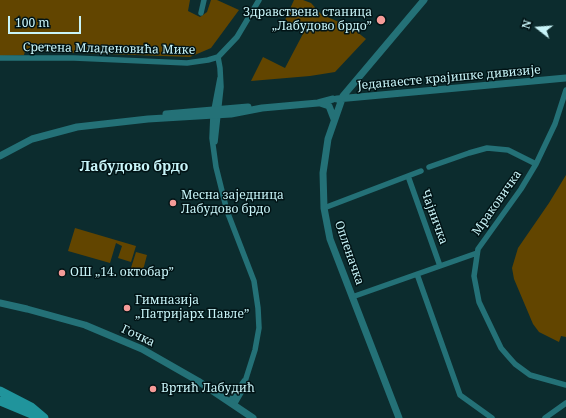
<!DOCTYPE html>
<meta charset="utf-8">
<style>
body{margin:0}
#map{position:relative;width:566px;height:418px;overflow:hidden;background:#0c2c2e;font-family:"Noto Serif",serif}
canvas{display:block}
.north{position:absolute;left:518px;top:8px;width:40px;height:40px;-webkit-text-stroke:3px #011315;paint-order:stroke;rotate:287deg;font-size:11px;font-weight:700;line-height:16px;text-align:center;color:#c8f4f8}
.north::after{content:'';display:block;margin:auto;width:14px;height:18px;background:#c8f4f8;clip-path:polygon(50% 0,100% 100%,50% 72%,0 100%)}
.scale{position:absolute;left:8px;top:16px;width:73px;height:18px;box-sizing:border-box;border:2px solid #c8f4f8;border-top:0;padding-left:5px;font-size:12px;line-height:14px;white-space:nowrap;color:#c8f4f8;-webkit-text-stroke:3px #011315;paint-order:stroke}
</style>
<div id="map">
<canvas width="566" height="418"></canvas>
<div class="north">N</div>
<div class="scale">100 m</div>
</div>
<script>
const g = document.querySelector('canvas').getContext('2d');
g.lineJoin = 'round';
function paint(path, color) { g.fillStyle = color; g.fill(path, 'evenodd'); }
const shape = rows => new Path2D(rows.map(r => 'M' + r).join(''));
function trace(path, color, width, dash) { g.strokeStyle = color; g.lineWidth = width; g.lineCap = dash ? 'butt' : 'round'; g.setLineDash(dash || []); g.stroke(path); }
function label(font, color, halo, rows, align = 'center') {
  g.font = font + ' "Noto Serif",serif'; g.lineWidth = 3; g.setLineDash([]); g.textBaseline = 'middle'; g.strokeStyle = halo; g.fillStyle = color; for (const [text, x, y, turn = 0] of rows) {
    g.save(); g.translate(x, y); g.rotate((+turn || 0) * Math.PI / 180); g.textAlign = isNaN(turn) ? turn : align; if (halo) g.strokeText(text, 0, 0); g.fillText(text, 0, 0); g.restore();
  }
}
const green = shape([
 [0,0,190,0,188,11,200,17,207,12,211,0,217,0,239,10,211,48,190,57,25,51,24,55,0,56],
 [294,0,303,0,311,3,321,14,352,28,366,39,335,72,310,76,251,81,263,57,285,68,305,30,285,20],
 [566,175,566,337,561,336,559,342,539,332,533,324,514,279,512,268,518,248,549,203],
 [75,228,136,246,131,262,118,258,122,246,116,243,110,263,68,251],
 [136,252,147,255,142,274,130,271]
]);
const minor = shape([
 [201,13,204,0],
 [0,58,74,58,187,63,208,60,218,57,237,37,259,0],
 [220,78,213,115,212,138,216,167,227,211,254,281,258,308,259,328,255,350,242,391,234,405],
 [566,90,555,124,536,164,521,189,478,249,474,276,479,302,501,348,507,355,515,364,530,375,566,385],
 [215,142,221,87,220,68,218,57],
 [429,167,469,153,487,148,508,150,536,164],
 [408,176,440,266],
 [324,208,421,171],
 [417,274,460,395,492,418],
 [352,297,477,253],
 [230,401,244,381],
 [545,418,566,403]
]);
const tertiary = shape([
 [337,99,566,78],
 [320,103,329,106,334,119],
 [166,114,248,107],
 [0,156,32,139,77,127,148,119,231,114,262,108,318,103,333,99],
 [0,303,27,309,85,325,142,349,198,381,253,418],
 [399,418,330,239,324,208,323,173,328,139,343,96,424,0]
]);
const primary = shape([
 [0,391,31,407,44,418],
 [0,401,34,415]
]);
const markers = [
 [381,20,5,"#f59b98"],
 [173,203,4,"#f59b98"],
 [62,273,4,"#f59b98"],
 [127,308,4,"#f59b98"],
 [153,389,4,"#f59b98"]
];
const poiNames = [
 ["Здравствена станица",372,13,"right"],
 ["„Лабудово брдо”",372,27,"right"],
 ["Месна заједница",181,196],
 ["Лабудово брдо",181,210],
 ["ОШ „14. октобар”",70,273],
 ["Гимназија",135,301],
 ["„Патријарх Павле”",135,315],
 ["Вртић Лабудић",161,389]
];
const streetNames = [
 ["Сретена Младеновића Мике",109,49,1],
 ["Једанаесте крајишке дивизије",449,78,-5],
 ["Мраковичка",497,203,-55],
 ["Чајничка",434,217,70],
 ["Опленачка",349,253,71],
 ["Гочка",138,336,25]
];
const quarterNames = [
 ["Лабудово брдо",134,167]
];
paint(green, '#624500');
trace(minor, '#247177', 5.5);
trace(tertiary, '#247177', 7);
trace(primary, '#20949c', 9);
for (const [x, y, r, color] of markers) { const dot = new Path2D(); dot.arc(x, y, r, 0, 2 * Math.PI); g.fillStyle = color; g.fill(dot); trace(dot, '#011315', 1.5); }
label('12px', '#c8f4f8', '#011315', poiNames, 'left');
label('12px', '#c8f4f8', '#011315', streetNames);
label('bold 14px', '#c8f4f8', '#011315', quarterNames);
</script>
